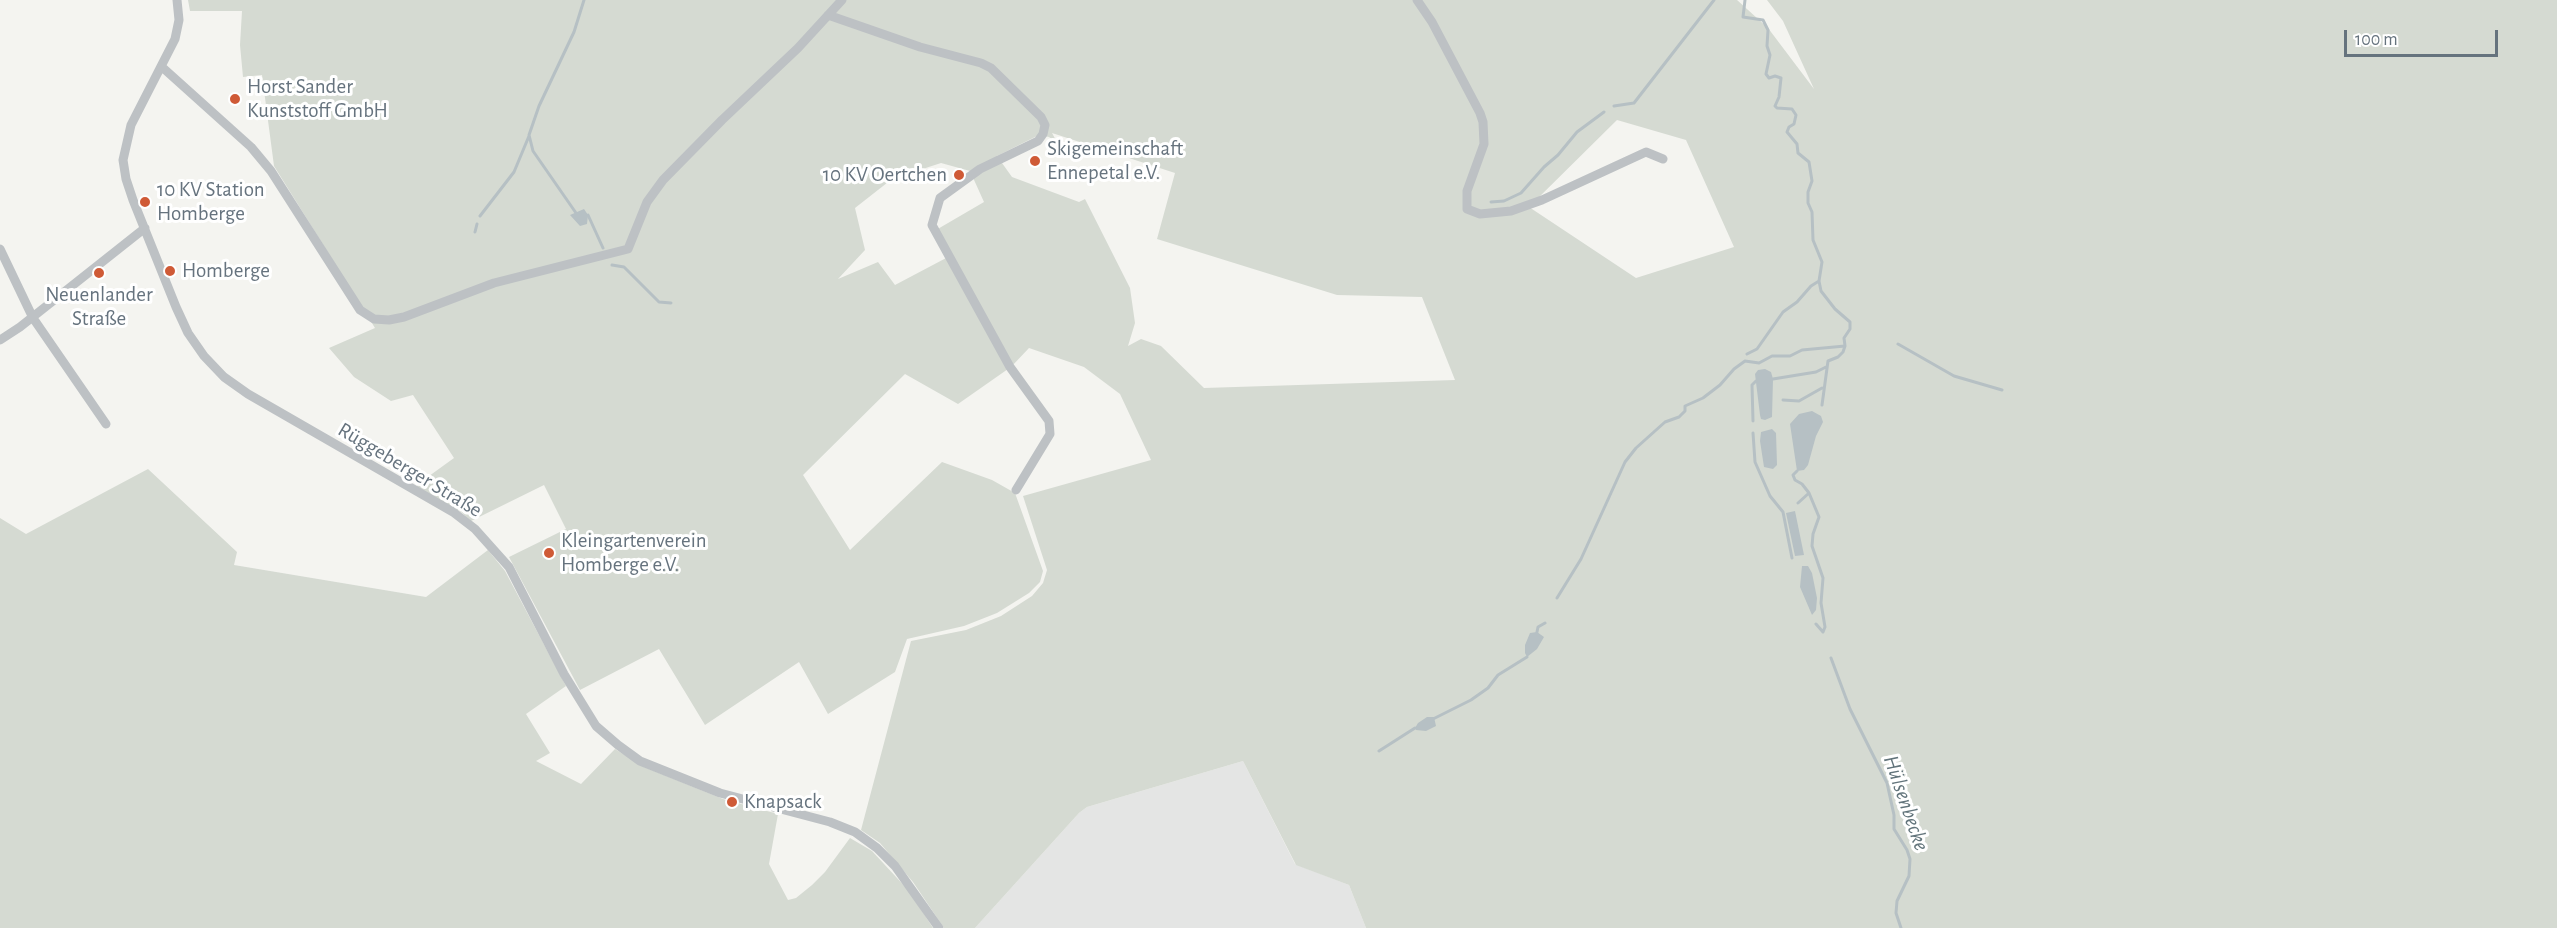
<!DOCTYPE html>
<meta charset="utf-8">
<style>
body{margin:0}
#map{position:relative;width:2557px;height:928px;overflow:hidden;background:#f4f4f0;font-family:"Alegreya Sans",sans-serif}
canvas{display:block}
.scale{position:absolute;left:2344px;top:30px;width:154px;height:27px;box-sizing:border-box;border:3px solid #66737e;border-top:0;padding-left:8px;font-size:18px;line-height:21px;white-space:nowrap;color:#66737e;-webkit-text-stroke:4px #fff;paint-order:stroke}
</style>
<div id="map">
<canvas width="2557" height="928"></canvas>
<div class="scale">100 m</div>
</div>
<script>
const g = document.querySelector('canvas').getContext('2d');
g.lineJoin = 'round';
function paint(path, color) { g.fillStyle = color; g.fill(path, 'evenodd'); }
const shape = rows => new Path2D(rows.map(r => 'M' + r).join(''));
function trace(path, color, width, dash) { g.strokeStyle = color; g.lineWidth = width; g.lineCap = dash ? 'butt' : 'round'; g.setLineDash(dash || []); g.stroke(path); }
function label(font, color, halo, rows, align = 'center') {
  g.font = font + ' "Alegreya Sans",sans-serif'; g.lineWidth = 6; g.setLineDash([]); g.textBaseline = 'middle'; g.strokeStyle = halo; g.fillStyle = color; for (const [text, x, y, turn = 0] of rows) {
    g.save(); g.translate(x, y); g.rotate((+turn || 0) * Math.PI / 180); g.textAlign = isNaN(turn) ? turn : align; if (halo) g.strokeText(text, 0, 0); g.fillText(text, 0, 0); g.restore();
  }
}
const built = shape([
 [1243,761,1295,864,1349,885,1366,928,975,928,1079,813,1087,807]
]);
const green = shape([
 [188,0,1737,0,1768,28,1814,89,1783,21,1767,0,2557,0,2557,928,1366,928,1349,885,1296,865,1243,761,1087,807,1079,813,975,928,944,928,913,882,880,843,861,830,911,641,966,630,1001,616,1032,596,1043,583,1047,570,1023,496,1151,460,1120,394,1084,367,1029,348,1012,366,936,230,984,202,970,171,941,163,892,179,855,208,865,250,838,279,878,262,895,285,948,257,1008,369,958,404,905,374,803,475,850,550,942,462,992,480,1015,493,1043,571,1040,582,1029,593,997,613,964,626,907,639,895,672,828,714,799,662,705,725,659,649,580,690,509,557,566,529,544,485,471,521,461,512,416,489,418,484,454,458,413,395,391,401,354,377,329,348,375,328,274,166,262,75,243,77,240,45,242,11,190,11],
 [1617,120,1686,140,1734,247,1636,278,1529,207],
 [1052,133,1175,173,1157,239,1337,295,1422,297,1455,380,1204,388,1161,346,1141,339,1128,346,1135,323,1130,288,1085,199,1079,202,1012,177,997,156,1039,135,1049,137,1058,144],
 [148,469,237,552,234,565,426,597,488,550,505,571,566,686,526,714,550,753,536,761,581,784,615,749,644,767,723,799,778,814,769,864,788,900,796,898,812,885,825,872,850,838,872,851,909,891,933,928,0,928,0,518,26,534]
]);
const water = shape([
 [584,209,588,215,587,224,580,226,570,215],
 [1765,369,1771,372,1773,379,1772,417,1765,420,1761,419,1760,415,1755,374,1758,370],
 [1812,411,1821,416,1823,422,1816,436,1808,465,1804,470,1797,471,1790,424,1799,414],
 [1772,429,1776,433,1777,465,1773,469,1764,467,1760,441,1761,432],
 [1795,511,1804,555,1795,556,1786,513],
 [1802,566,1808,566,1812,573,1817,598,1816,610,1812,615,1800,587],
 [1537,632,1544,637,1537,649,1527,657,1525,653,1525,645,1530,633],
 [1427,717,1434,717,1436,726,1426,731,1416,730,1415,728,1418,723]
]);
const stream = shape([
 [1745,0,1743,17,1763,20,1768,30,1767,46,1770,55,1766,74,1769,78,1775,76,1781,78,1779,97,1775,106,1777,108,1792,109,1796,115,1794,124,1789,127,1787,132,1797,144,1798,153,1809,162,1812,181,1808,192,1808,203,1812,212,1813,240,1822,262,1819,281,1821,291,1835,309,1850,322,1850,329,1844,338,1845,346,1843,352,1838,357,1828,361,1822,405],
 [1614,106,1634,103,1714,0],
 [1491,202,1504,201,1521,193,1544,167,1558,155,1577,132,1604,112],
 [576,213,533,151,529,135,539,106,574,32,584,0],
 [588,215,603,248],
 [480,216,514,172,529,136],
 [475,232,477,224],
 [612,265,624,267,659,302,671,303],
 [1898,344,1954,376,2002,390],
 [1747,354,1757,349,1783,312,1797,302,1811,286,1819,281],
 [1773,379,1816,372,1826,367],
 [1783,400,1799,401,1822,388],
 [1753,421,1752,385,1756,381],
 [1753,433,1755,462,1770,496,1783,512,1792,558],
 [1797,471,1793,475,1795,480,1802,484,1809,493,1819,517,1813,534,1812,546,1823,578,1821,603,1825,627,1823,632],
 [1798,503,1809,493],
 [1557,598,1581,559,1625,462,1636,448,1665,422,1679,417,1685,411,1685,406,1703,398,1720,385,1734,369,1745,361,1759,363,1772,356,1790,356,1802,350,1845,346],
 [1816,624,1823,632],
 [1537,632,1538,627,1545,623],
 [1831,658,1850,709,1887,783,1894,815,1894,829,1907,850,1910,859,1909,876,1897,901,1896,913,1901,928],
 [1433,719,1471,700,1488,688,1498,675,1527,657],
 [1379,751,1415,728]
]);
const minor = shape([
 [177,0,179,20,175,39,131,125,123,160,126,179,133,200,176,307,188,333,204,356,224,377,248,394,453,512,475,529,509,567,564,674,596,726,618,745,640,761,720,793,830,822,855,832,877,848,895,866,939,928],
 [1417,0,1432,22,1480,113,1483,122,1484,144,1467,191,1467,209,1480,214,1511,211,1542,200,1646,152,1663,159],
 [828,15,920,47,981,63,991,68,1041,117,1045,125,1043,134,1038,141,980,169,940,198,932,225,1010,367,1049,421,1050,434,1016,490],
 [162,67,251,147,271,171,360,310,374,319,389,320,404,317,494,283,628,249,647,202,663,180,722,120,798,48,842,0],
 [0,249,33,318,106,424],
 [0,340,20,327,145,228]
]);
const markers = [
 [235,99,6,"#cf5a36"],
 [1035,161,6,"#cf5a36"],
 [959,175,6,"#cf5a36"],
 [145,202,6,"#cf5a36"],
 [170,271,6,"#cf5a36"],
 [99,273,6,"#cf5a36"],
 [549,553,6,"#cf5a36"],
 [732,802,6,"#cf5a36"]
];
const poiNames = [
 ["Horst Sander",247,87],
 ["Kunststoff GmbH",247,111],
 ["Skigemeinschaft",1047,149],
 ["Ennepetal e.V.",1047,173],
 ["10 KV Oertchen",947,175,"right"],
 ["10 KV Station",157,190],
 ["Homberge",157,214],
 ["Homberge",182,271],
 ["Neuenlander",99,295,"center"],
 ["Straße",99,319,"center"],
 ["Kleingartenverein",561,541],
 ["Homberge e.V.",561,565],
 ["Knapsack",744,802]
];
const streetNames = [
 ["Rüggeberger Straße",410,470,31]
];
const waterNames = [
 ["Hülsenbecke",1906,803,71]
];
paint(built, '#e4e5e4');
paint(green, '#d5dad2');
paint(water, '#b6c0c4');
trace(stream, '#b6c0c4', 3);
trace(minor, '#bdc1c4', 9);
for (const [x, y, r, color] of markers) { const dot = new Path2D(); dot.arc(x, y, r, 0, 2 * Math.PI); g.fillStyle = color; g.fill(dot); trace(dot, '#fff', 2); }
label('21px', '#66737e', '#fff', poiNames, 'left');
label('21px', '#66737e', '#fff', streetNames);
label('italic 22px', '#62747b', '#fff', waterNames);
</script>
